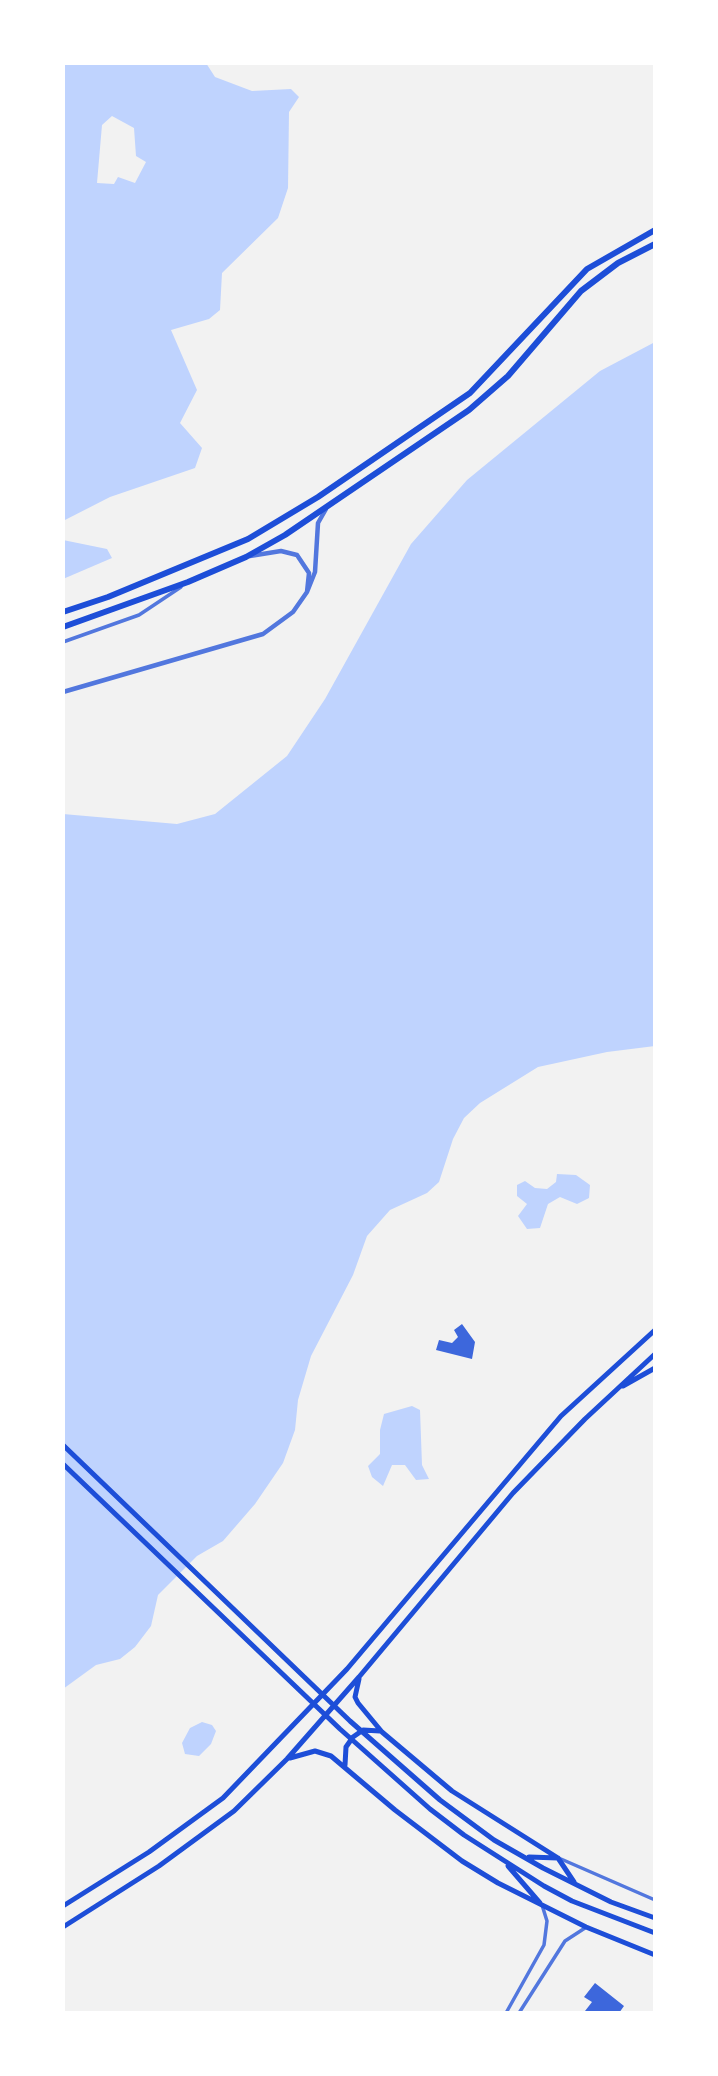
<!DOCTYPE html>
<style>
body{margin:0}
#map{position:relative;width:718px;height:2076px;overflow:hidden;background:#f2f2f2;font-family:"Sofia Sans Condensed",sans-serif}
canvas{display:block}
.frame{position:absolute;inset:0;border:65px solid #fff;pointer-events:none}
</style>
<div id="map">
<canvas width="718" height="2076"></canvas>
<div class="frame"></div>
</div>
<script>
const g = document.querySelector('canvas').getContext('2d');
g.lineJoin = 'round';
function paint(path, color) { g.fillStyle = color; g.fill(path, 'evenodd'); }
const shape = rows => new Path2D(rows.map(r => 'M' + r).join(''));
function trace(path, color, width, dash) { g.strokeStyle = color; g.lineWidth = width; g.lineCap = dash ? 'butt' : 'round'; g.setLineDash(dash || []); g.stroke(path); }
const water = shape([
 [63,63,206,63,215,77,252,91,291,89,299,97,289,112,288,188,278,218,222,273,220,310,209,319,171,330,197,390,180,423,202,448,195,468,110,497,63,521],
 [112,116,134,128,136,156,146,162,135,183,118,177,114,184,97,183,102,125],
 [655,342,655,1046,607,1052,538,1067,480,1103,464,1118,453,1139,439,1182,427,1193,390,1210,367,1236,353,1275,311,1356,298,1400,295,1430,283,1463,255,1504,223,1541,197,1556,158,1595,151,1626,135,1647,120,1659,96,1665,63,1689,63,814,177,824,215,814,287,756,325,699,411,544,467,480,600,371],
 [63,540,107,549,112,558,63,579],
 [557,1174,576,1175,590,1185,589,1198,577,1204,560,1197,548,1204,540,1228,527,1229,518,1216,527,1204,517,1196,517,1185,525,1181,535,1188,547,1189,556,1182],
 [412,1406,420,1410,422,1465,429,1479,416,1480,405,1465,392,1465,383,1486,372,1477,368,1466,380,1454,380,1430,384,1414],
 [202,1722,212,1725,216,1731,211,1744,199,1756,185,1754,182,1743,190,1728]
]);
const building = shape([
 [462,1324,475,1342,472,1359,436,1350,439,1340,452,1343,458,1337,454,1330],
 [595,1983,624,2006,619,2013,585,2011,592,2002,584,1997]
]);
const minor = shape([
 [63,642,139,615,181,587],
 [561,1859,655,1900],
 [506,2013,544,1945,547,1921,542,1905],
 [519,2013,565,1941,585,1928]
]);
const tertiary = shape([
 [250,556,281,551,297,555,309,573,307,592,315,572,318,523,326,509],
 [63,692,263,634,293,612,307,592]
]);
const secondary = shape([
 [623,1386,655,1368],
 [63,1445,350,1721,440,1800,494,1840,543,1868,611,1902,655,1918],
 [63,1464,340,1729,430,1809,464,1835,544,1886,572,1901,655,1933],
 [359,1679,355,1697,358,1703,382,1732,452,1791,558,1858,574,1882],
 [290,1758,315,1751,331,1756,395,1810,462,1861,498,1883,586,1927,655,1955],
 [345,1765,346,1747,353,1737,363,1730,380,1731],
 [529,1857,558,1858],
 [508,1866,540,1903],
 [63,1906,149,1852,223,1798,347,1669,561,1416,655,1330],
 [63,1927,159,1866,234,1811,287,1759,359,1677,513,1493,585,1419,655,1354]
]);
const primary = shape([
 [63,612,108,597,248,539,318,497,470,393,587,269,655,230],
 [63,627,188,582,246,557,285,535,469,410,508,376,581,291,618,263,655,244]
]);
paint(water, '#bfd3fe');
paint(building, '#3d67dc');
trace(minor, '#5277de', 3.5);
trace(tertiary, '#5277de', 4.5);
trace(secondary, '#1d4ed8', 5);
trace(primary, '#1d4ed8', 6);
</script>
